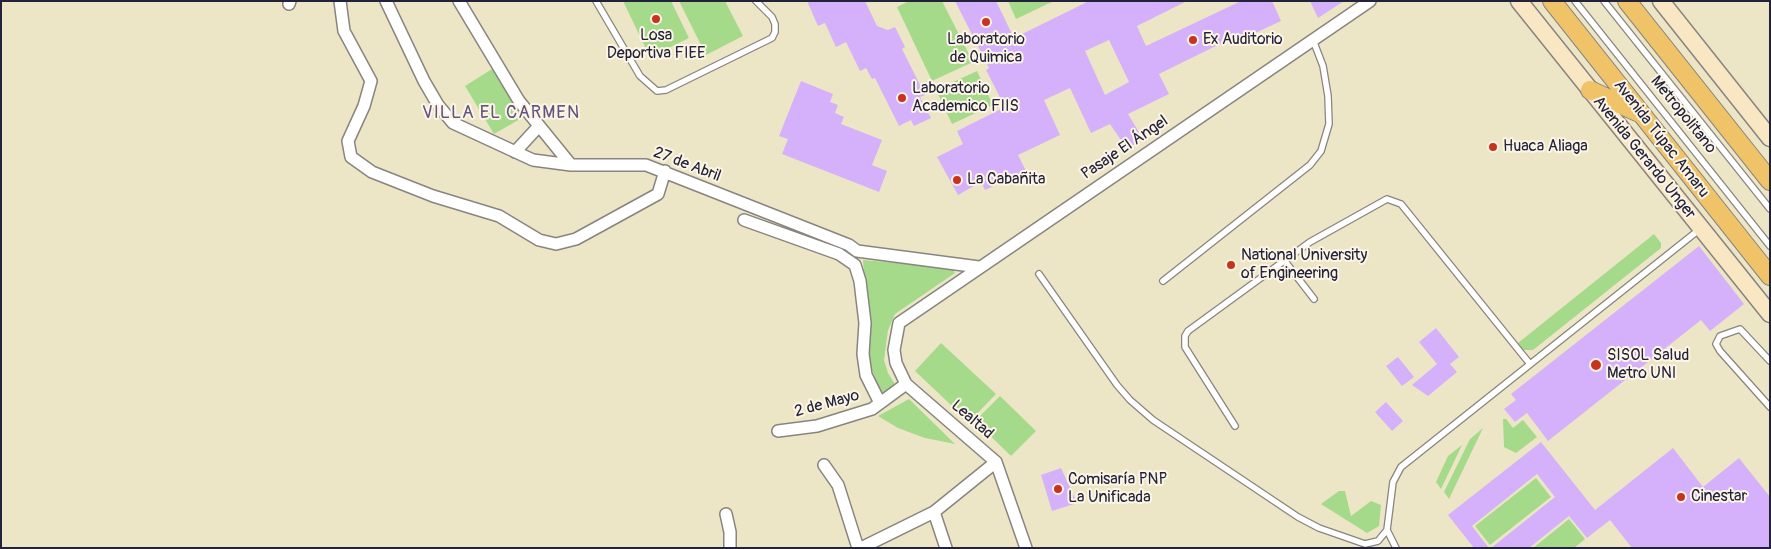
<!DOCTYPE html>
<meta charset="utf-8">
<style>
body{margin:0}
#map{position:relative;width:1771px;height:549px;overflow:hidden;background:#ede6c6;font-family:Pangolin,sans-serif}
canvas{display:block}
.frame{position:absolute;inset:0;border:2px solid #22223b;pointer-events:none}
</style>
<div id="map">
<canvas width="1771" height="549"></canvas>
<div class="frame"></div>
</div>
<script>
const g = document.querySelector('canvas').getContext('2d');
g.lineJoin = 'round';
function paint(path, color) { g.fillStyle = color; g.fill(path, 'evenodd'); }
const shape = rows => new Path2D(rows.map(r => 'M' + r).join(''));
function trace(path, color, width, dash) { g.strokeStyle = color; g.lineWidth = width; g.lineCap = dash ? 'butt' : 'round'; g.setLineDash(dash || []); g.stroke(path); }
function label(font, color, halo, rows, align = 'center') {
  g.font = font + ' Pangolin,sans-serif'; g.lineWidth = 4; g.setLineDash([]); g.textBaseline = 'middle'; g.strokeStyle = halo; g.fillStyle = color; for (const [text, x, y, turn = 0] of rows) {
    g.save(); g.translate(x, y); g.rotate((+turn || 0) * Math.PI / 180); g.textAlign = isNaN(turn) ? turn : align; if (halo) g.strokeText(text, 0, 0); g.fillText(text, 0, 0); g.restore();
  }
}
const green = shape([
 [623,1,671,1,689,38,650,57],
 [679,1,725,1,743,36,706,55],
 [909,1,942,1,973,62,932,81,897,7],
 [1008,1,1054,1,1016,19],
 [492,69,522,118,494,134,465,86],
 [977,71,993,105,952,124,936,90],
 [1654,234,1661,243,1661,248,1533,350,1523,350,1518,343],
 [863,260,952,268,955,273,895,314,888,330,884,360,888,373,896,386,882,395,868,360,871,321,865,287],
 [941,343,996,394,969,422,915,371],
 [1000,396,1036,431,1011,456,975,421],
 [909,399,955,444,925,438,898,428,878,416],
 [1503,419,1506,419,1513,428,1523,420,1537,437,1516,453,1504,447],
 [1483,428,1449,499,1444,492,1470,439],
 [1462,445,1441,489,1436,482,1448,456],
 [1536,478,1551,497,1490,545,1475,526],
 [1339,491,1345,491,1351,516,1371,501,1381,505,1379,526,1367,533,1321,504],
 [1569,519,1585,539,1574,548,1533,548]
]);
const building = shape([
 [807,1,865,1,877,26,888,30,895,27,905,47,902,49,925,95,920,97,931,118,914,126,911,120,899,126,875,78,872,79,866,68,860,71,846,42,836,47,825,23,818,26],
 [955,1,996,1,1014,38,1089,1,1187,1,1137,26,1146,46,1241,1,1272,1,1281,21,1238,41,1236,36,1159,74,1169,94,1128,114,1143,139,1127,149,1110,124,1091,133,1070,88,1044,100,1060,135,1018,155,1026,171,985,190,981,182,958,195,937,157,963,144,957,131,1005,107,986,70,989,68],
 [1109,40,1129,82,1105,95,1085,51],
 [1310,1,1344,1,1318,18],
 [801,81,833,94,830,102,838,105,835,113,844,117,841,124,882,140,872,165,887,171,879,192,782,154,788,139,779,136],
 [1699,246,1744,304,1710,331,1701,320,1548,441,1527,413,1515,422,1504,409,1516,400,1511,394],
 [1436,328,1459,357,1450,364,1457,372,1428,396,1412,385,1437,364,1419,342],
 [1398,357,1414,377,1402,386,1386,366],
 [1386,402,1403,421,1392,431,1375,412],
 [1541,442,1595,510,1673,448,1703,487,1739,458,1770,497,1770,548,1632,548,1610,520,1587,538,1569,516,1529,548,1491,548,1555,497,1537,474,1472,526,1489,548,1474,548,1448,515],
 [1061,468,1077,503,1052,511,1041,475]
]);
const lane = shape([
 [596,1,640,76,657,91,666,90,772,38,775,32,775,24,772,17,756,1],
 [1575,1,1770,246],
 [1604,1,1770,209],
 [1284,260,1314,299],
 [1039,274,1117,385,1130,400,1153,420,1298,517,1319,528,1365,544,1378,541,1387,530],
 [1163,281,1310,165,1321,151,1329,124,1328,96,1323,66,1313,40],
 [1770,361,1740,329,1720,336,1716,344,1720,351,1770,407],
 [1235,426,1185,347,1185,336,1188,331,1310,242,1387,199,1401,204,1530,364],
 [1396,548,1387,530,1393,482,1401,467,1700,229]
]);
const street = shape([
 [340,1,344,31,371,81,364,106,348,141,351,157,372,172,433,196,499,216,539,240,556,244,576,239,658,194,665,171],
 [386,1,424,81,438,105,453,123,533,160,571,165],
 [459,1,519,101,571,165,646,165,849,245,857,251,979,267],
 [289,4,290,1],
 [515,152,539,126],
 [744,220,839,254,855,265,860,281,865,323,863,354,866,375,880,403],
 [778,431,817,426,872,409,906,384],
 [824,465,838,485,858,548],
 [934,512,946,548],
 [726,514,730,532,730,548],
 [861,548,934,512,996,462],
 [1026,548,996,462,906,384,896,363,894,350,899,323,1370,1]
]);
const secondary = shape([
 [1519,1,1770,314],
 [1661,1,1770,138]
]);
const primary = shape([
 [1552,1,1770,276],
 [1627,1,1770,181],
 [1590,90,1637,112]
]);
const markers = [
 [656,19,5,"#c8321e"],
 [986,22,5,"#c8321e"],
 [1193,40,5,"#c8321e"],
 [902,98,5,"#c8321e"],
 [1493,147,5,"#c8321e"],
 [957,180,5,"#c8321e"],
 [1231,265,5,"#c8321e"],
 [1596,365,6,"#c8321e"],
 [1058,489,5,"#c8321e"],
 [1681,497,5,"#c8321e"]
];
const poiNames = [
 ["Losa",656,36,"center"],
 ["Deportiva FIEE",656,54,"center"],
 ["Laboratorio",986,40,"center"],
 ["de Quimica",986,58,"center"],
 ["Ex Auditorio",1203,40],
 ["Laboratorio",912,89],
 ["Academico FIIS",912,107],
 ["Huaca Aliaga",1503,147],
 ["La Cabañita",967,180],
 ["National University",1241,256],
 ["of Engineering",1241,274],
 ["SISOL Salud",1607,356],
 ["Metro UNI",1607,374],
 ["Comisaría PNP",1068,480],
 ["La Unificada",1068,498],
 ["Cinestar",1691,497]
];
const streetNames = [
 ["Metropolitano",1683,115,51],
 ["Avenida Túpac Amaru",1661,139,52],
 ["Pasaje El Ángel",1125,148,-34],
 ["Avenida Gerardo Unger",1644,158,51],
 ["27 de Abril",687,165,21],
 ["2 de Mayo",827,404,-15],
 ["Lealtad",972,420,41]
];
const neighbourhoodNames = [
 ["VILLA EL CARMEN",501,113]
];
paint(green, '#a5da8a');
paint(building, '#d4b1fa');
trace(lane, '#888480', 8);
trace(street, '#888480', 14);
trace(secondary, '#888480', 19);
trace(primary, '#888480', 20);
trace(lane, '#fff', 5.5);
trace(street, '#fff', 11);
trace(secondary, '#f9e7c3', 16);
trace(primary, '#f1c369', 18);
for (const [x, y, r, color] of markers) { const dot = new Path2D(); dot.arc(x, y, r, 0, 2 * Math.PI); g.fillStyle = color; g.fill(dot); trace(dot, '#fcf5e5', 2); }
label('16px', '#22223b', '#fcf5e5', poiNames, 'left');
label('16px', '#22223b', '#fcf5e5', streetNames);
g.letterSpacing = '1px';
label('18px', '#60547e', '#fcf5e5', neighbourhoodNames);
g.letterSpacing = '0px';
</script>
